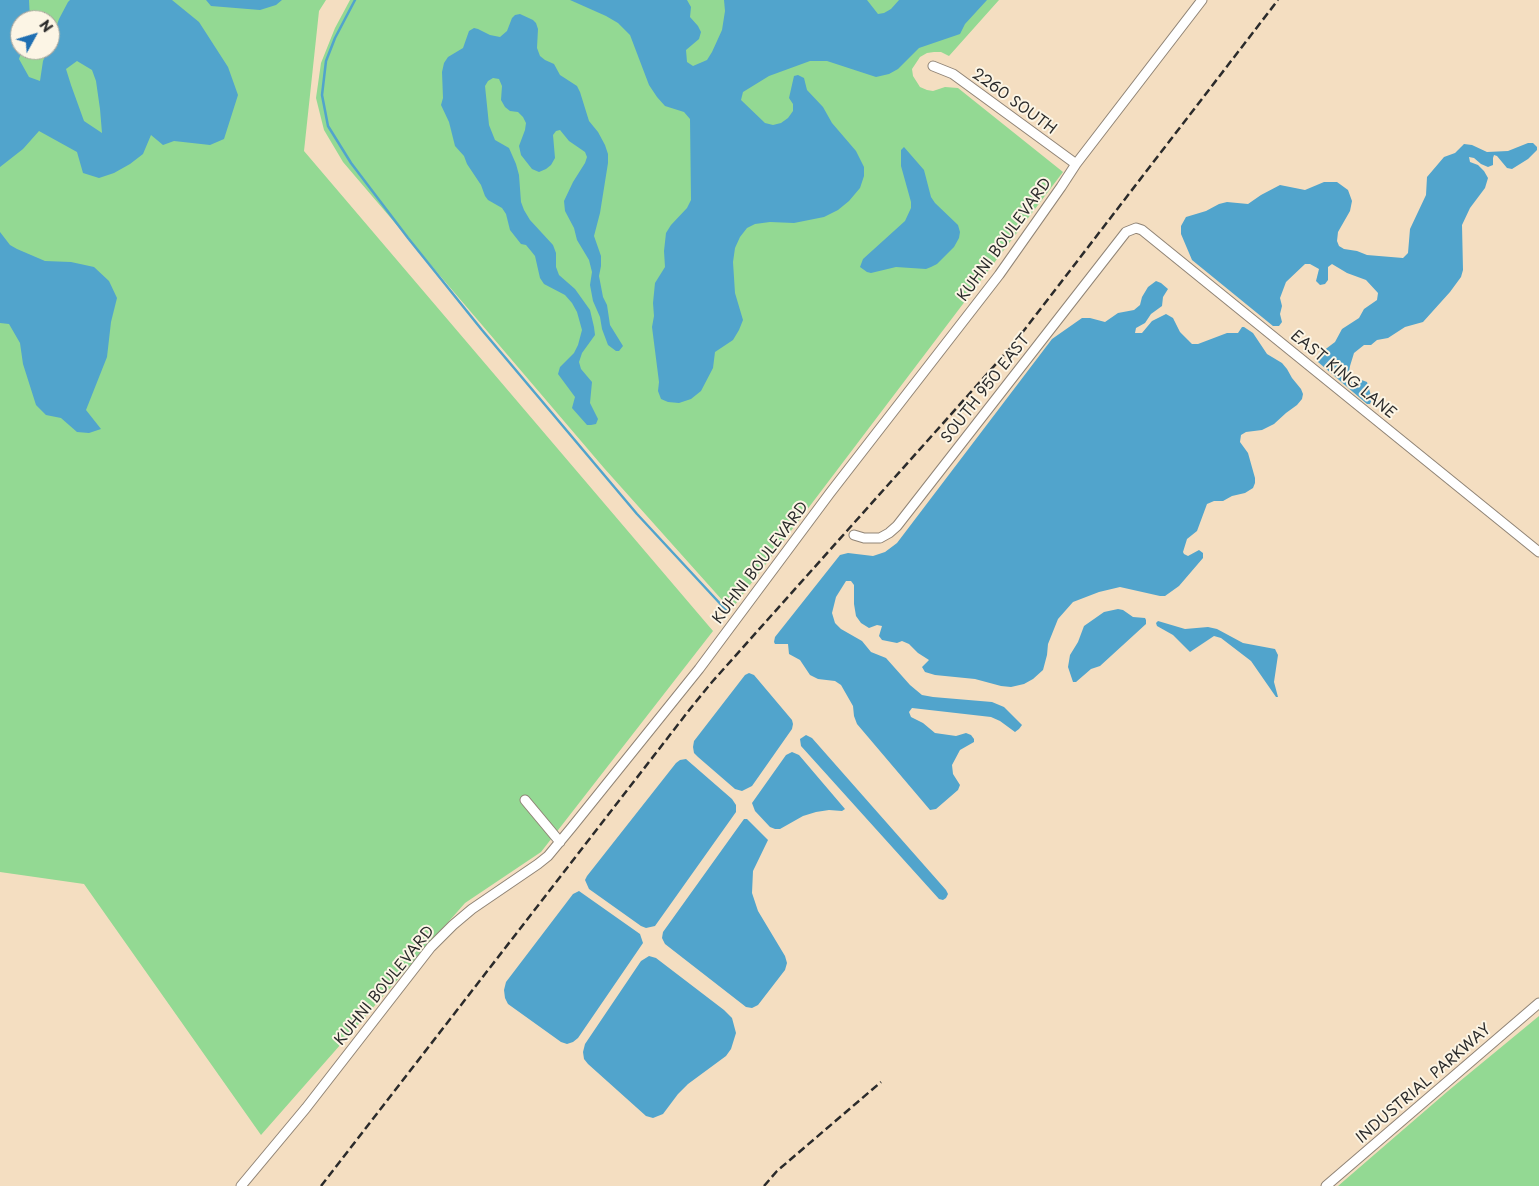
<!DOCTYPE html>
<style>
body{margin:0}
#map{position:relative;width:1539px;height:1186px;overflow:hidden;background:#f4dec1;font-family:"Playpen Sans",sans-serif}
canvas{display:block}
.north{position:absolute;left:10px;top:10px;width:50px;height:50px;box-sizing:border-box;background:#fcf5e5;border:1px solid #a8a49b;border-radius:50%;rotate:51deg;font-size:14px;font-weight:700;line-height:20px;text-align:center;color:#2b2b2b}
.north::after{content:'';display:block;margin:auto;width:18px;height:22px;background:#1f6fb2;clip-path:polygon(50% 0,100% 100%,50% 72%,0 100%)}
</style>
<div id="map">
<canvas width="1539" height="1186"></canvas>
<div class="north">N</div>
</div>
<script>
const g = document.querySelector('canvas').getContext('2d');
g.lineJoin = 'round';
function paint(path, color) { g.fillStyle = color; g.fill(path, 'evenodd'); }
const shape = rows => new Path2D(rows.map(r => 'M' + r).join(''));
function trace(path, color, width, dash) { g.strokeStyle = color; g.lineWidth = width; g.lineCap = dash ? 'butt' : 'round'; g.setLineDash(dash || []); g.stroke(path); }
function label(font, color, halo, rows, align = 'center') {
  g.font = font + ' "Playpen Sans",sans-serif'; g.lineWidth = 4; g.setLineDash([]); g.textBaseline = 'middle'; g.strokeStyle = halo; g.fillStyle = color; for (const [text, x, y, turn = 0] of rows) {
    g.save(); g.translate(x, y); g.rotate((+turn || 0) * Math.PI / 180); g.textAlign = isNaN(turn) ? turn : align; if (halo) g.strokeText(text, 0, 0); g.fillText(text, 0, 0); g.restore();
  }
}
const green = shape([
 [0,0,326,0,319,11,304,151,713,631,541,852,465,903,261,1135,84,884,0,872],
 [20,20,50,20,50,50,20,50],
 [350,0,999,0,949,56,941,52,934,52,927,53,920,57,912,69,913,76,920,87,927,90,933,91,945,87,958,88,1063,172,731,610,604,468,343,162,324,130,316,98,321,63,335,28],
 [1539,1016,1539,1186,1338,1186,1448,1091]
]);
const water = shape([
 [0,0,29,0,30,20,20,20,20,50,22,50,19,59,29,77,40,81,43,61,48,50,50,50,50,44,59,19,68,2,70,0,172,0,199,22,228,67,238,95,224,139,210,145,174,141,163,145,151,135,143,154,130,164,114,173,99,178,83,173,77,152,39,131,23,149,0,167],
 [77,61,92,70,96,81,100,109,102,133,84,121,71,85,66,69],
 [206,0,282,0,276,5,260,10,211,6],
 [570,0,687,0,691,7,690,17,698,26,701,32,699,39,686,50,687,62,693,66,707,60,712,52,722,30,725,11,724,0,867,0,878,14,884,13,891,9,899,0,987,0,965,24,960,34,919,48,898,69,889,74,876,77,827,61,810,61,769,76,743,92,741,100,765,123,773,125,781,123,788,118,793,111,793,104,789,98,794,76,798,75,804,78,807,90,823,107,832,123,856,151,864,167,864,176,860,188,849,201,838,210,824,217,794,223,770,222,755,224,747,228,740,237,735,248,733,262,735,293,743,320,739,330,733,340,715,352,713,368,701,391,691,399,679,403,668,402,661,399,658,391,659,382,652,327,654,316,653,303,655,283,665,267,664,251,666,233,671,225,687,208,691,200,690,119,684,112,665,106,657,97,649,85,630,35,618,23,606,16],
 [520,14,533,20,536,23,538,29,537,48,540,56,545,60,554,64,560,75,577,86,580,92,589,121,598,132,605,145,608,154,608,163,600,213,594,236,601,256,601,266,599,276,603,297,607,305,610,325,623,346,619,351,616,351,608,345,602,329,600,317,593,301,590,285,592,272,589,260,577,240,574,228,565,211,564,201,573,182,585,163,587,157,585,152,569,141,560,130,556,131,553,135,555,158,551,165,546,169,539,172,532,169,521,155,519,146,525,130,526,123,523,117,518,112,510,111,505,107,501,100,502,86,499,79,493,78,488,81,485,86,489,125,495,140,509,148,516,164,519,175,521,202,524,210,530,220,553,245,556,253,556,267,559,275,575,289,590,310,594,327,595,335,582,353,579,362,581,369,592,382,590,403,598,419,596,424,591,425,587,425,572,408,575,397,558,374,560,367,574,353,578,345,582,330,577,312,572,303,565,295,544,284,540,278,535,256,531,251,526,245,521,244,510,230,506,214,502,208,488,200,485,196,481,185,467,164,464,156,455,146,449,122,441,105,443,98,442,72,444,63,448,57,463,48,469,31,474,28,478,29,490,35,500,37,507,31,512,18,515,15],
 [1528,143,1533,143,1537,147,1537,150,1528,159,1512,169,1507,168,1497,156,1494,155,1493,158,1493,165,1488,167,1481,164,1474,158,1469,157,1470,162,1478,165,1484,171,1488,178,1485,188,1470,208,1462,225,1463,270,1461,277,1450,292,1423,322,1405,327,1388,338,1377,340,1371,345,1364,345,1354,353,1350,366,1348,377,1352,381,1359,379,1367,382,1372,399,1370,404,1367,404,1318,362,1319,354,1335,342,1342,329,1359,318,1364,309,1377,300,1378,293,1366,280,1347,273,1332,264,1328,267,1328,280,1325,284,1320,285,1316,281,1319,269,1310,264,1305,264,1286,282,1280,298,1282,306,1280,314,1282,322,1279,326,1273,326,1192,260,1181,234,1181,226,1186,217,1206,211,1219,204,1227,202,1248,204,1261,195,1280,185,1305,190,1324,182,1337,182,1348,190,1352,201,1350,211,1338,232,1337,241,1339,246,1344,249,1357,251,1367,255,1403,258,1408,253,1410,229,1426,195,1427,177,1444,157,1455,153,1464,144,1472,145,1487,152,1508,151],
 [904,147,924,170,931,197,935,203,958,225,960,232,959,238,954,247,937,264,931,267,926,269,896,267,871,273,867,272,860,267,863,259,905,221,911,208,911,202,901,166,901,150],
 [0,232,10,245,17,249,45,261,71,262,94,267,109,281,117,298,111,322,107,357,86,410,101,429,89,433,77,432,61,418,46,415,36,405,23,364,20,343,9,324,0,323],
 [1156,281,1161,283,1168,289,1163,297,1162,306,1151,314,1145,323,1136,328,1135,333,1142,333,1152,321,1166,314,1173,318,1180,332,1192,344,1198,344,1227,333,1238,333,1242,327,1244,327,1253,333,1267,354,1282,363,1287,369,1292,378,1301,389,1303,394,1302,399,1297,405,1286,413,1274,424,1262,430,1246,432,1241,435,1240,442,1248,453,1255,478,1255,483,1253,488,1245,493,1232,496,1223,501,1214,501,1207,504,1197,531,1187,539,1183,552,1184,554,1188,556,1199,550,1203,553,1203,558,1179,586,1165,596,1160,596,1120,587,1099,592,1073,602,1058,619,1048,644,1047,655,1043,670,1033,679,1024,684,1011,687,1001,686,975,679,935,675,925,672,922,667,929,660,918,653,909,644,902,641,897,643,882,640,879,636,882,626,877,625,869,628,861,623,856,616,854,604,854,585,851,581,846,581,836,597,832,613,835,623,841,629,862,641,871,652,886,658,910,685,922,695,933,697,992,702,1004,707,1022,725,1019,729,1015,732,1000,721,991,717,912,708,909,712,911,717,923,723,935,733,956,736,966,733,971,735,974,739,974,742,960,750,952,765,953,774,960,785,958,790,936,809,930,810,857,724,854,716,853,706,841,685,835,681,818,679,810,675,800,660,789,654,788,644,775,644,774,642,775,637,840,555,848,553,873,556,885,552,897,543,1052,339,1082,318,1090,318,1105,322,1118,313,1134,310,1140,305,1142,297,1148,287],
 [1118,609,1123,610,1133,617,1145,618,1146,620,1146,624,1100,666,1091,669,1076,682,1073,682,1068,667,1070,655,1078,642,1084,626,1104,612],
 [1158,621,1185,629,1208,627,1217,629,1243,643,1275,649,1278,655,1274,682,1278,697,1276,697,1251,661,1221,638,1214,636,1190,652,1173,635,1157,626,1156,623],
 [749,673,754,675,792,720,793,724,792,729,752,786,742,791,735,789,698,757,694,753,693,747,694,741,745,675],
 [806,735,812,738,946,890,948,894,946,898,943,900,939,899,801,746,800,739],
 [792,752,799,755,845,809,842,811,829,810,816,812,803,816,780,829,775,829,770,827,755,811,752,803,786,755],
 [686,759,732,799,736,805,736,812,655,926,646,928,641,926,589,889,585,880,587,876,676,763,680,760],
 [744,819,747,819,768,840,753,871,752,893,758,911,785,956,787,963,785,970,758,1005,752,1008,746,1007,665,944,662,938,663,932],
 [579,891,640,934,643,943,578,1038,573,1042,567,1044,561,1042,508,1004,505,998,504,990,506,982,573,894],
 [649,956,656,958,724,1010,732,1018,736,1033,731,1049,726,1056,688,1084,678,1094,663,1114,653,1118,646,1116,588,1064,584,1059,583,1052,585,1044,641,961]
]);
const stream = shape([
 [355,0,335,38,326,61,322,95,328,126,351,163,408,238,482,330,637,514,726,610]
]);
const minor = shape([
 [933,66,953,74,1076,164],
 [854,535,864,538,880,538,889,533,897,526,1126,232,1136,228,1142,230,1539,552],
 [525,800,560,842],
 [241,1186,306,1108,431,947,453,925,472,909,538,864,548,856,572,827,699,669,830,493,999,275,1061,187,1076,164,1202,0],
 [1326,1186,1539,1003]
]);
const rail = shape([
 [321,1186,690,709,712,682,1012,346,1278,0],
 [764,1186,777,1171,881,1082]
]);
const streetNames = [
 ["2260 SOUTH",1014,102,36],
 ["KUHNI BOULEVARD",1005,240,-54],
 ["EAST KING LANE",1343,375,39],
 ["SOUTH 950 EAST",986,389,-52],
 ["KUHNI BOULEVARD",761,563,-53],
 ["KUHNI BOULEVARD",385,986,-51],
 ["INDUSTRIAL PARKWAY",1424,1084,-41]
];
paint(green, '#93d993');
paint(water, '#51a4cc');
trace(stream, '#51a4cc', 2.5);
trace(minor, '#908476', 11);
trace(minor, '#fff', 9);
trace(rail, '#2b2b2b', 2.5, [8, 4]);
label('15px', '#2b2b2b', '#fcf5e5', streetNames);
</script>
